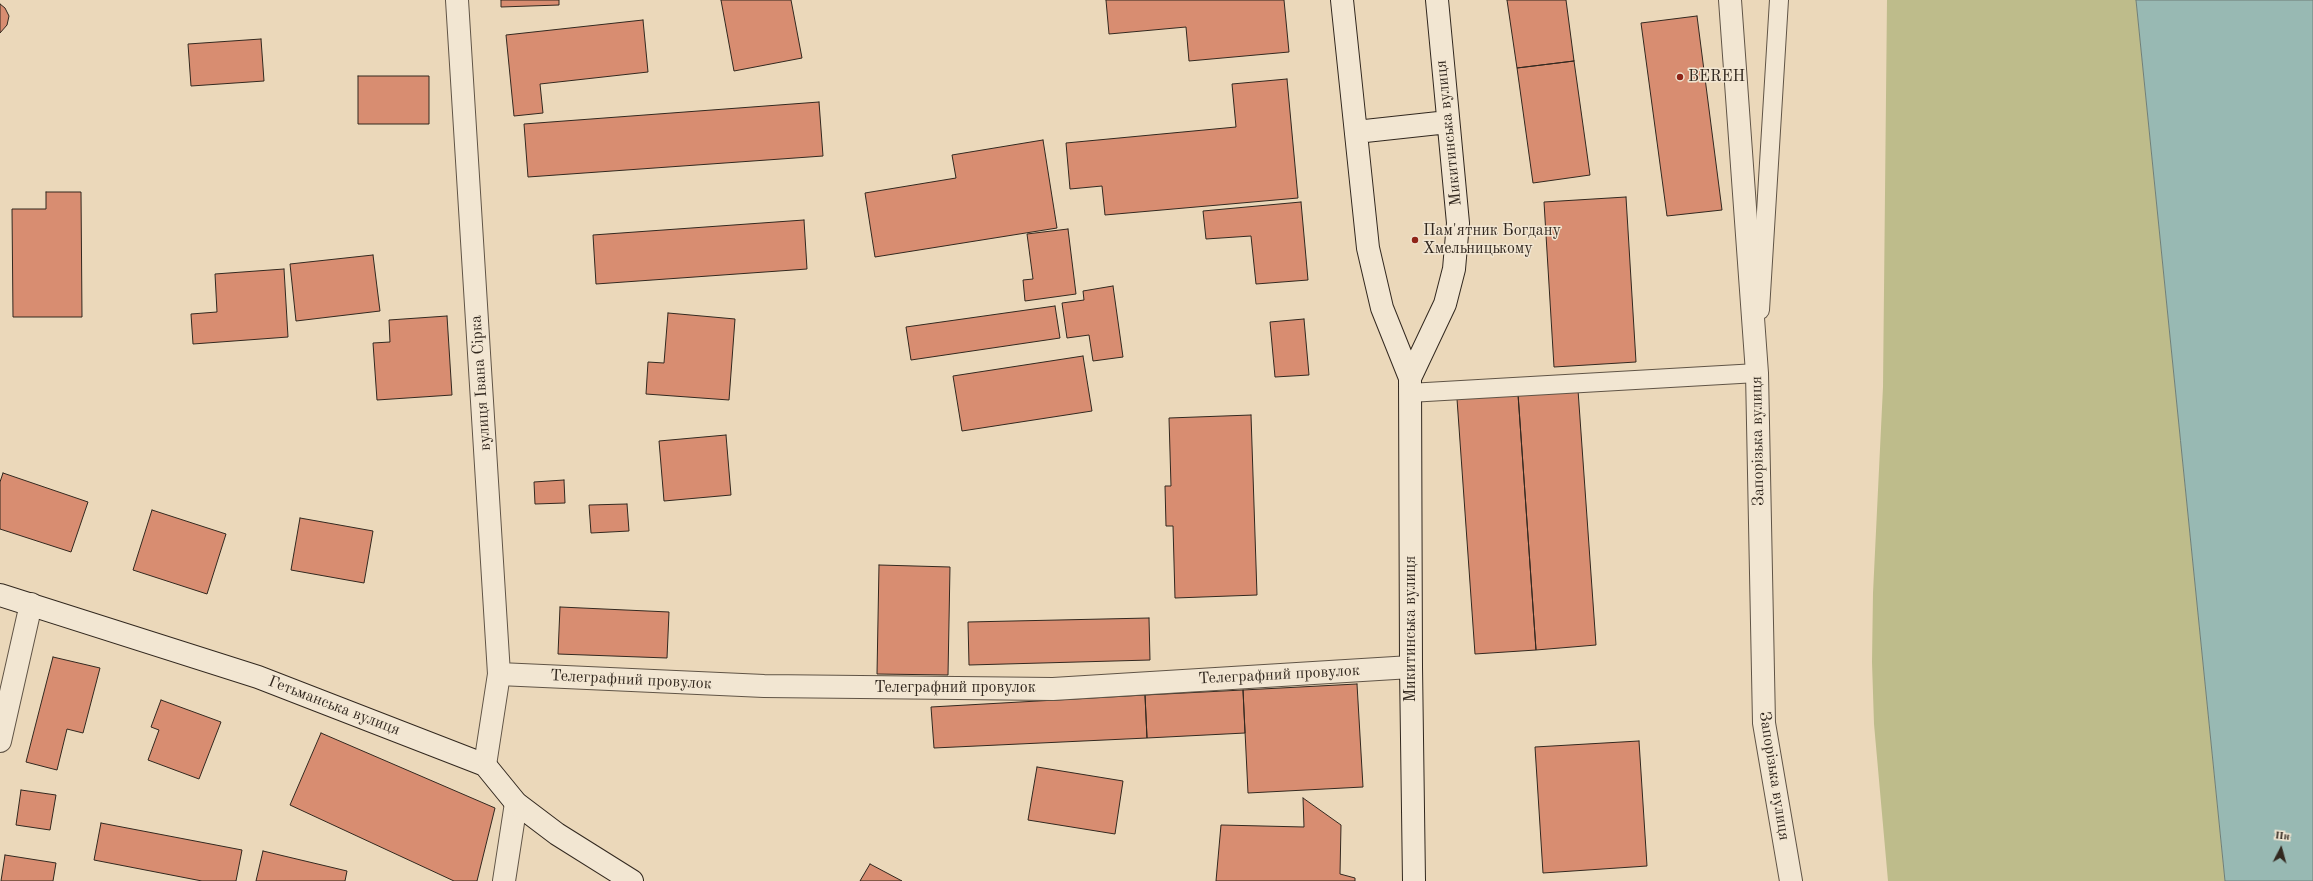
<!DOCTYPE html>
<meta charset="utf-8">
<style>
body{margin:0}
#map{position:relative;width:2313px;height:881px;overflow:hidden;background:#ebd8ba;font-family:"Old Standard TT",serif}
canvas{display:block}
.north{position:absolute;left:2261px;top:829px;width:40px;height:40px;-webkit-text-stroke:3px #f2e6d2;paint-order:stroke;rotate:6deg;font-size:11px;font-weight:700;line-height:16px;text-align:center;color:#32281f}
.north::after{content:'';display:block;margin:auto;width:14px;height:18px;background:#32281f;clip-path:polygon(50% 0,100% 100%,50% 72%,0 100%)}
</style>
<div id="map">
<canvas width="2313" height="881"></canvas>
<div class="north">Пн</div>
</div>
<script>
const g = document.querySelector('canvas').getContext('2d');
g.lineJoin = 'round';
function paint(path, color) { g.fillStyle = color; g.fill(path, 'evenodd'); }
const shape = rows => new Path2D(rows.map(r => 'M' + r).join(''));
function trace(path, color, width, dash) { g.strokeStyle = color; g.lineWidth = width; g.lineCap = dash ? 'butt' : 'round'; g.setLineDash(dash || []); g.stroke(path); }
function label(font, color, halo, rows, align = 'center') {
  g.font = font + ' "Old Standard TT",serif'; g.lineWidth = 3; g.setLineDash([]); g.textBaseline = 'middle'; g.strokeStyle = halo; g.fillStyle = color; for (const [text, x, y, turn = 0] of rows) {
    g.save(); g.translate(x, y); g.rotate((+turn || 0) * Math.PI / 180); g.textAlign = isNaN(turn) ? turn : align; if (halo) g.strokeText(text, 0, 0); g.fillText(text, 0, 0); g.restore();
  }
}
const green = shape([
 [1887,0,2136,0,2225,881,1888,881,1874,724,1872,662,1873,593,1883,387]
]);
const water = shape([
 [2136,0,2313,0,2313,881,2225,881,2136,0]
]);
const building = shape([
 [501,0,559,0,559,5,501,7,501,0],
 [721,0,791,0,802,58,734,71,721,0],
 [1106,0,1284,0,1289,52,1189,61,1186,27,1109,34,1106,0],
 [1507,0,1566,0,1574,61,1517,68,1507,0],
 [0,4,5,8,9,16,7,25,0,33,0,4],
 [1697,16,1722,210,1667,216,1641,23,1697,16],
 [643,20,648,72,540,84,543,113,514,116,506,35,643,20],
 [261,39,264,81,191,86,188,44,261,39],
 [1574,61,1590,175,1533,183,1517,68,1574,61],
 [358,76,429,76,429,124,358,124,358,76],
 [1287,79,1298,198,1105,215,1102,186,1070,189,1066,143,1236,127,1232,84,1287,79],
 [819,102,823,156,528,177,524,124,819,102],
 [1043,140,1057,228,875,257,865,193,956,178,952,155,1043,140],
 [46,192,81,192,82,317,13,317,12,209,46,209,46,192],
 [1626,197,1636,362,1554,367,1544,202,1626,197],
 [1301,202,1308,280,1256,284,1251,236,1206,239,1203,211,1301,202],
 [804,220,807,269,596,284,593,235,804,220],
 [1068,229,1076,294,1025,301,1023,280,1033,279,1027,234,1068,229],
 [373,255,380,311,296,321,290,264,373,255],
 [284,269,288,337,193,344,191,314,217,312,215,274,284,269],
 [1113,286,1123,357,1093,361,1089,335,1067,338,1062,303,1084,300,1083,291,1113,286],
 [1055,306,1060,338,911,360,906,327,1055,306],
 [668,313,735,319,729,400,646,394,648,362,664,363,668,313],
 [447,316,452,395,377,400,373,343,390,342,389,320,447,316],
 [1304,319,1309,375,1275,377,1270,322,1304,319],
 [1083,356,1092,411,962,431,953,376,1083,356],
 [1578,390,1596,645,1536,650,1518,394,1578,390],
 [1518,394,1536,650,1475,654,1457,399,1518,394],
 [1251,415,1257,595,1175,598,1173,526,1166,526,1165,486,1171,486,1169,418,1251,415],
 [726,435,731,495,664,501,659,441,726,435],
 [3,473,88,502,71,552,0,529,0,482,3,473],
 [564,480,565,503,535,504,534,482,564,480],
 [627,504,629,531,591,533,589,505,627,504],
 [152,510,226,534,207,594,133,570,152,510],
 [300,518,373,531,364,583,291,570,300,518],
 [879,565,950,567,948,675,877,674,879,565],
 [560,607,669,612,667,658,558,654,560,607],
 [1149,618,1150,660,969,665,968,622,1149,618],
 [53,657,100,668,83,733,67,729,57,770,26,762,53,657],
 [1357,684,1363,787,1248,793,1243,690,1357,684],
 [1243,690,1245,733,1147,738,1145,695,1243,690],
 [1145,695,1147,738,934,748,931,707,1145,695],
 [161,700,221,722,199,779,148,760,159,730,151,727,161,700],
 [321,733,495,808,477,881,454,881,290,805,321,733],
 [1639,741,1647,866,1543,873,1535,747,1639,741],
 [1037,767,1123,781,1115,834,1028,820,1037,767],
 [21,790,56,795,50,830,16,825,21,790],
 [1303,798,1341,825,1340,874,1355,878,1355,881,1216,881,1221,825,1304,827,1303,798],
 [101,823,242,850,236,881,202,881,94,860,101,823],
 [263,851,347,871,345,881,256,881,263,851],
 [5,855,56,863,53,881,1,881,5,855],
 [870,864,902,881,860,881,870,864]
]);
const lane = shape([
 [1760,310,1779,0],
 [1409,393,1757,373,1757,360]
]);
const street = shape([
 [457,0,499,674,485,765],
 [1730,0,1757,373,1764,723,1791,881],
 [499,674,764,686,1053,689,1411,667],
 [0,741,31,604],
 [504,881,516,803]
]);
const secondary = shape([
 [1342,0,1368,248,1382,308,1410,378],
 [1356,132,1448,122],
 [0,595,258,677,485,765,516,803,557,834,632,881],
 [1414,881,1411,667,1410,378,1445,304,1454,269,1458,223,1437,0]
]);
const markers = [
 [1680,77,4,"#8f2418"],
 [1415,240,4,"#8f2418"]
];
const poiNames = [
 ["BEREH",1688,77],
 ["Пам'ятник Богдану",1423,231],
 ["Хмельницькому",1423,249]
];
const streetNames = [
 ["Микитинська вулиця",1449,133,-96],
 ["вулиця Івана Сірка",481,383,-94],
 ["Запорізька вулиця",1758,441,-91],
 ["Микитинська вулиця",1411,629,-90],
 ["Телеграфний провулок",1279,675,-3],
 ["Телеграфний провулок",631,680,3],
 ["Телеграфний провулок",955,688],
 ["Гетьманська вулиця",334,706,21],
 ["Запорізька вулиця",1774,776,81]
];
paint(green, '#bebc8b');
paint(water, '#98b9b3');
trace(water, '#6f7f78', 1);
paint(building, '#d88d71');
trace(building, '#32281f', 1);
trace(lane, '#605446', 20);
trace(street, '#605446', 24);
trace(secondary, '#32281f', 24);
trace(lane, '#f2e6d2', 18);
trace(street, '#f2e6d2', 22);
trace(secondary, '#f2e6d2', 22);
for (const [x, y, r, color] of markers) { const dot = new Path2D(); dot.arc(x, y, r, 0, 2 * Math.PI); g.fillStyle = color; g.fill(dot); trace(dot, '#f2e6d2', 1.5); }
label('16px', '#32281f', '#f2e6d2', poiNames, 'left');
label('16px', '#32281f', '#f2e6d2', streetNames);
</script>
